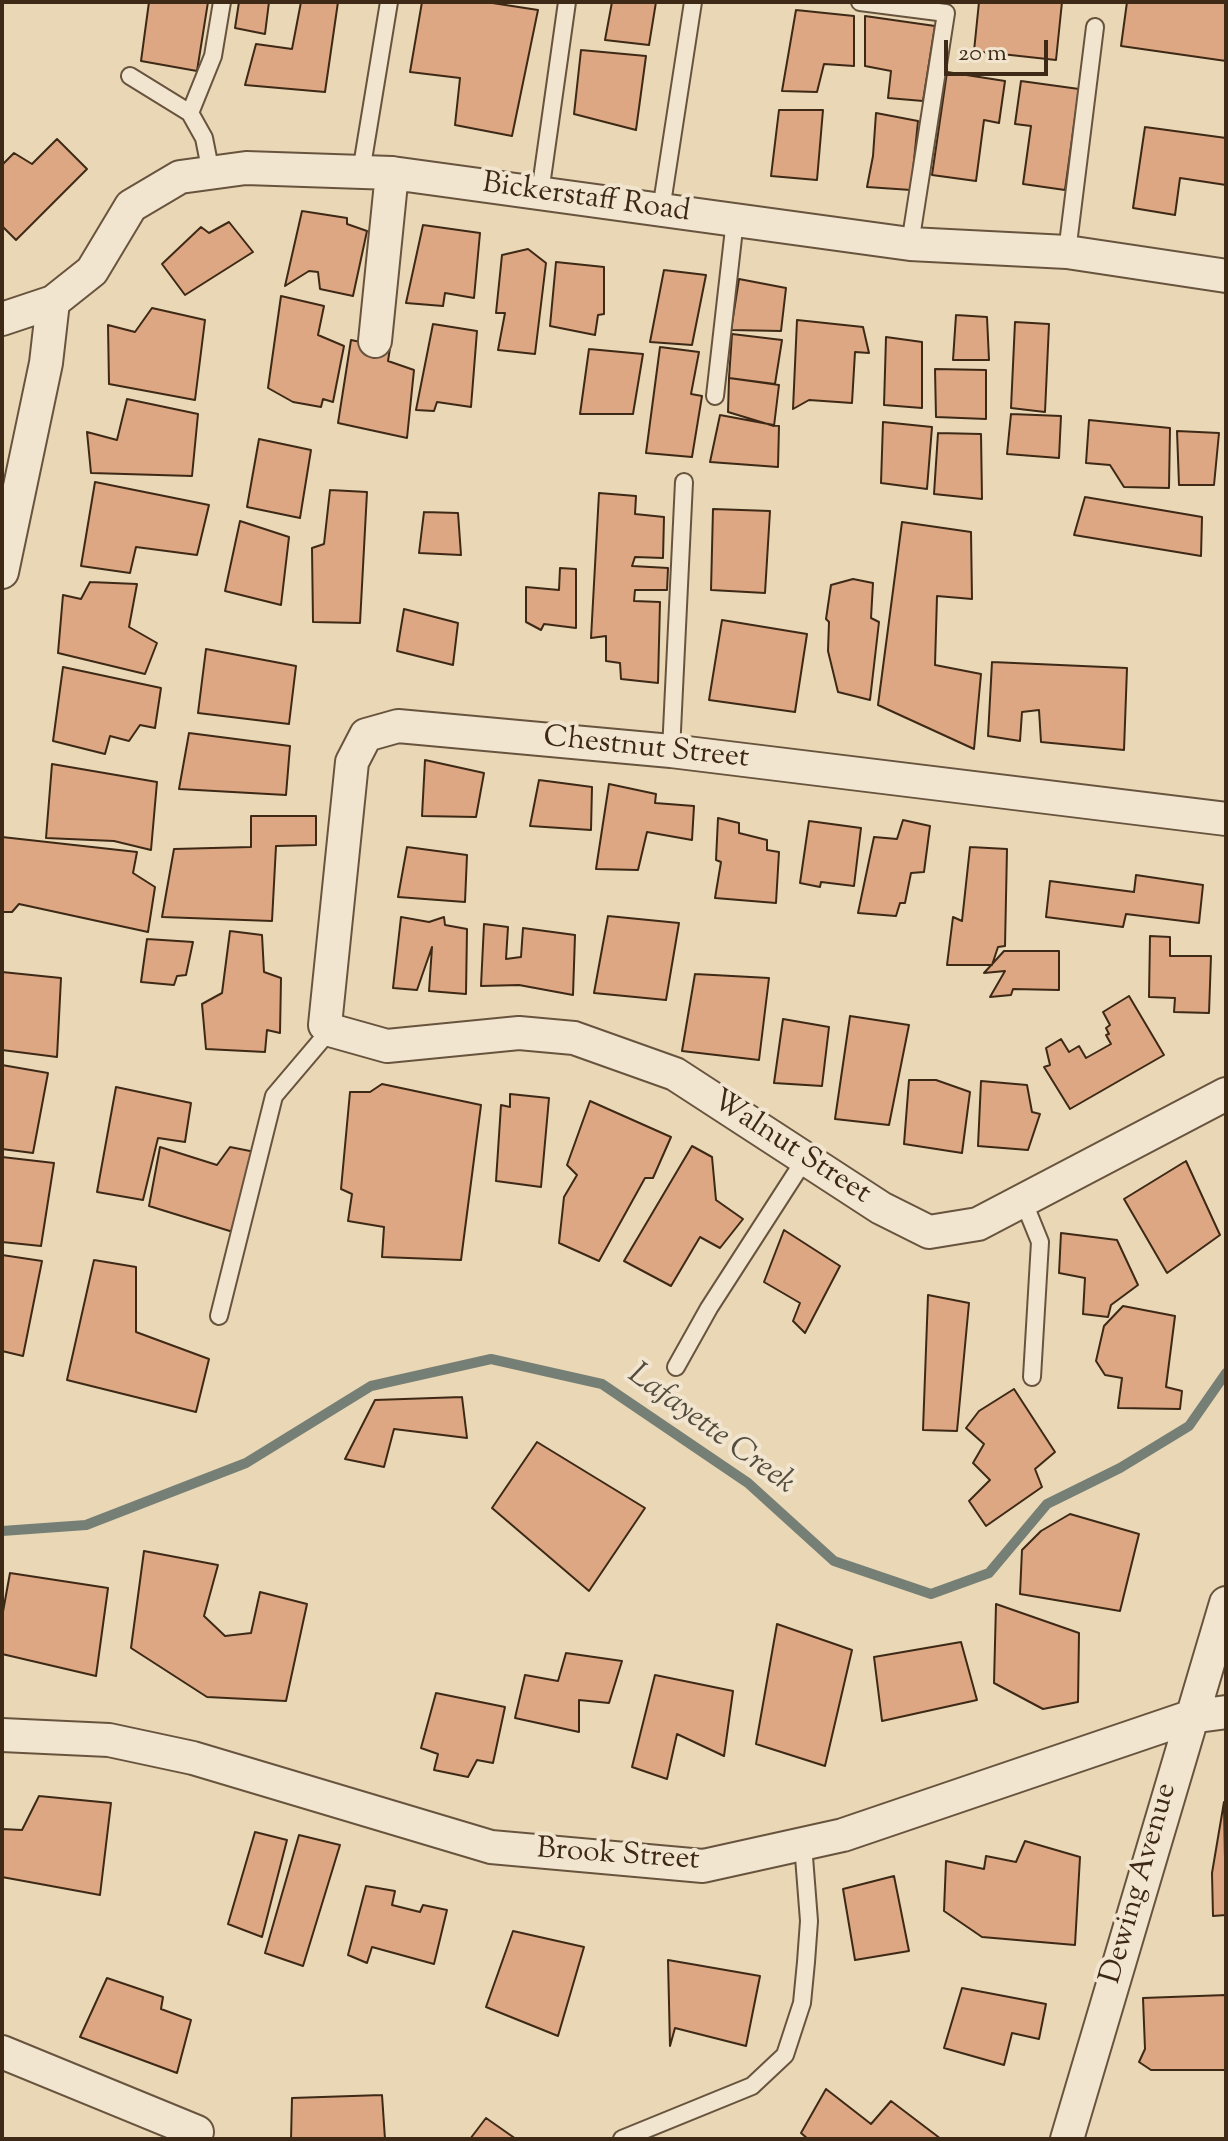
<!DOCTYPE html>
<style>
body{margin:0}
#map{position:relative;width:1228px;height:2141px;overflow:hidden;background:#ead7b5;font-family:"Sorts Mill Goudy",serif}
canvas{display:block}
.frame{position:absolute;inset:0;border:4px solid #3d2916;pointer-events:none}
.scale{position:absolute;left:944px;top:40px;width:104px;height:36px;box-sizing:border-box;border:4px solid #3d2916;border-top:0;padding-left:10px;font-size:24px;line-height:28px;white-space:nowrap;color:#3d2916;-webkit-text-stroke:6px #f1e5cf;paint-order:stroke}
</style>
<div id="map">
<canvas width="1228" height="2141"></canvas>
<div class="frame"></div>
<div class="scale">20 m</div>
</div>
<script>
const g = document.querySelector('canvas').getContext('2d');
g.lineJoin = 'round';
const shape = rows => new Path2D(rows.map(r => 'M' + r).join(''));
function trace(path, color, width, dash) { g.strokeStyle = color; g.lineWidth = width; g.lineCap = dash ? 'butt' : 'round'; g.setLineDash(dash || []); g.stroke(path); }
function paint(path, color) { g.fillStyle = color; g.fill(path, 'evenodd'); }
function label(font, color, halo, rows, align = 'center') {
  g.font = font + ' "Sorts Mill Goudy",serif'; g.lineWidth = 8; g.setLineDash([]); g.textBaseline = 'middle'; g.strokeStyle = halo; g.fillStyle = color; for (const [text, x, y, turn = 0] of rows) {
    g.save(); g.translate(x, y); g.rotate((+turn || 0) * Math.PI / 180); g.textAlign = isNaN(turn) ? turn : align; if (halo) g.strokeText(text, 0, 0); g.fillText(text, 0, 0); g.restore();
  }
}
const stream = shape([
 [2,1531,86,1525,246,1463,371,1386,491,1359,602,1384,748,1483,834,1561,931,1594,989,1573,1047,1504,1120,1468,1189,1426,1226,1373]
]);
const building = shape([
 [149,2,208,2,197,71,141,61,149,2],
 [239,2,269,2,265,34,235,28,239,2],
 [301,2,338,2,325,92,245,85,256,44,292,49,301,2],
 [422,2,486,2,538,10,512,136,455,125,460,78,410,72,422,2],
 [612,2,656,2,649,45,605,40,612,2],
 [979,2,1062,2,1056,60,974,51,979,2],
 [1127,2,1226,2,1226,61,1121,46,1127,2],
 [796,10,854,16,854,66,824,64,817,92,782,91,796,10],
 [865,16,935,26,923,101,888,98,891,71,865,66,865,16],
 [581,50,646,56,636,130,574,114,581,50],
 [947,72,1005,81,999,123,984,120,976,181,932,175,947,72],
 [1021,81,1079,89,1065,190,1023,184,1031,126,1015,124,1021,81],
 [779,110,823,110,817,180,771,176,779,110],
 [876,113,918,121,911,190,867,187,873,156,876,113],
 [1145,127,1226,138,1226,185,1180,178,1175,215,1133,208,1145,127],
 [57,139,87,169,16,240,2,226,2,165,14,153,32,164,57,139],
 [302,211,347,218,347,224,367,231,353,296,320,289,318,272,309,271,285,286,302,211],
 [229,222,253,252,185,295,162,264,201,227,209,233,229,222],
 [423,225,480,233,474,298,445,293,443,306,406,303,423,225],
 [528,249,546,263,535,354,498,350,505,313,496,313,502,255,528,249],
 [556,262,604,267,604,314,598,315,595,335,550,326,556,262],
 [664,270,706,275,692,345,650,342,664,270],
 [739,279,786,288,781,331,731,330,739,279],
 [281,296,324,306,318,335,344,346,333,402,323,399,321,407,293,402,268,388,281,296],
 [152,308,205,320,195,400,109,384,108,325,135,332,152,308],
 [956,315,987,317,989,360,953,360,956,315],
 [797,320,863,327,869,353,855,352,852,403,809,400,793,409,797,320],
 [1015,322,1049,324,1045,412,1011,408,1015,322],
 [433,324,477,331,471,407,437,402,434,411,416,410,433,324],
 [732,334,782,340,775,384,729,378,732,334],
 [886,337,922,342,922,408,884,405,886,337],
 [351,340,390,348,388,361,414,370,407,438,338,423,351,340],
 [660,347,699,352,691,394,702,396,692,457,646,453,660,347],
 [589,349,643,354,633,414,580,414,589,349],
 [935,369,986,370,986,419,936,417,935,369],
 [729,378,779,385,774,426,728,412,729,378],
 [127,399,198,414,192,476,91,473,87,432,117,440,127,399],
 [1011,414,1061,416,1059,458,1007,454,1011,414],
 [720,415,779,426,778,467,710,462,720,415],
 [1089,420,1170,428,1169,488,1124,487,1110,465,1086,463,1089,420],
 [883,422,932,427,927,489,881,483,883,422],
 [1177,431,1219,433,1214,485,1179,485,1177,431],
 [938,433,981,434,982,499,934,494,938,433],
 [259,439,311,450,300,518,247,507,259,439],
 [95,482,209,505,197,555,136,547,130,573,81,566,95,482],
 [330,490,367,492,360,623,313,622,312,548,324,544,330,490],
 [599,493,636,496,635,514,664,517,663,558,635,557,632,566,668,568,667,590,635,590,634,601,660,602,658,683,621,679,620,663,606,661,606,636,591,638,599,493],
 [1085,497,1202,517,1201,556,1074,535,1085,497],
 [713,509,770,511,765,593,711,590,713,509],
 [424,512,458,513,461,555,419,553,424,512],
 [240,521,289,537,281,605,225,591,240,521],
 [902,522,971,532,972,599,937,596,935,665,981,674,974,749,878,705,902,522],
 [560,568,576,569,576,628,544,624,541,630,526,622,526,587,559,590,560,568],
 [853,579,873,583,871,618,879,622,870,700,838,692,828,651,829,622,826,619,831,585,853,579],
 [90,582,137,584,129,627,157,643,145,674,58,653,63,595,81,599,90,582],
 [404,609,458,623,453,665,397,651,404,609],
 [722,620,807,634,795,712,709,700,722,620],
 [206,649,296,666,289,724,198,713,206,649],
 [992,662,1127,668,1124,750,1041,742,1039,710,1022,712,1020,741,988,736,992,662],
 [63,667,161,688,155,728,140,725,129,741,110,736,105,754,53,741,63,667],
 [189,733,290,746,286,795,179,789,189,733],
 [425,760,484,773,476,817,422,816,425,760],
 [52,764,157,782,151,850,114,841,46,838,52,764],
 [539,780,592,787,591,830,530,826,539,780],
 [609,784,656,794,655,803,694,806,692,840,647,832,638,870,596,869,609,784],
 [251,816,316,816,316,845,276,846,272,921,162,917,174,849,251,847,251,816],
 [718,818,739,823,739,833,767,840,767,850,779,852,776,903,715,898,721,862,716,860,718,818],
 [903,820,930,826,924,872,911,873,905,903,900,903,896,916,858,913,874,837,897,839,903,820],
 [809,821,861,828,854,886,821,882,820,887,800,883,809,821],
 [2,837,137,852,133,873,155,887,148,932,19,904,12,912,2,912,2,837],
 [407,847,467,855,465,902,398,897,407,847],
 [970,847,1007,849,1005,946,998,947,992,965,947,965,953,917,962,921,970,847],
 [1136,875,1203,885,1199,923,1126,914,1123,927,1046,917,1050,881,1134,892,1136,875],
 [608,916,679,923,666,1000,594,993,608,916],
 [401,917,429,922,444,917,445,925,467,929,466,994,429,991,432,947,417,990,393,988,401,917],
 [484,924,508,927,506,959,521,957,523,928,575,935,573,995,519,985,481,986,484,924],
 [230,931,262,935,264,972,281,978,280,1033,267,1030,265,1052,206,1049,202,1004,222,993,230,931],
 [1150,936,1170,937,1170,956,1211,956,1209,1013,1174,1012,1175,998,1149,997,1150,936],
 [147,939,193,942,186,975,177,976,174,985,141,982,147,939],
 [1004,951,1059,951,1059,990,1013,989,1011,995,990,997,1005,971,984,973,1004,951],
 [2,972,61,978,57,1057,2,1050,2,972],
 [695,974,769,978,759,1060,682,1051,695,974],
 [1129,996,1164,1055,1070,1109,1044,1067,1050,1065,1046,1048,1061,1039,1069,1052,1079,1046,1086,1058,1111,1044,1106,1035,1109,1034,1106,1028,1110,1025,1103,1012,1129,996],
 [850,1016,909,1025,889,1125,835,1119,850,1016],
 [783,1019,829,1027,822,1086,774,1083,783,1019],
 [2,1065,48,1073,33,1153,2,1149,2,1065],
 [909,1080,936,1080,970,1092,962,1153,904,1144,909,1080],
 [981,1081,1027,1085,1032,1112,1040,1114,1028,1150,978,1146,981,1081],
 [382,1084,481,1105,461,1260,382,1257,384,1227,348,1221,352,1194,341,1189,350,1092,370,1092,382,1084],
 [116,1087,191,1103,185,1142,158,1138,143,1200,97,1192,116,1087],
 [510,1094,549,1098,541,1187,496,1181,501,1105,510,1107,510,1094],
 [590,1101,671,1137,653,1178,645,1178,599,1261,559,1243,564,1197,577,1175,567,1165,590,1101],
 [692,1146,712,1157,716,1200,743,1219,720,1248,700,1237,671,1286,624,1261,692,1146],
 [160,1147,217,1165,230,1147,260,1153,233,1232,149,1206,160,1147],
 [2,1157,54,1163,41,1246,2,1242,2,1157],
 [1186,1161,1220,1235,1167,1273,1124,1199,1186,1161],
 [784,1230,840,1266,805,1333,793,1321,800,1303,764,1282,784,1230],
 [1061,1233,1117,1240,1138,1285,1111,1305,1108,1317,1083,1314,1085,1278,1059,1273,1061,1233],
 [2,1255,42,1261,23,1356,2,1351,2,1255],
 [94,1260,136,1267,136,1332,209,1359,196,1412,67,1380,94,1260],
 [928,1295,969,1303,957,1431,923,1430,928,1295],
 [1123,1306,1175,1316,1166,1387,1182,1391,1180,1409,1118,1408,1122,1378,1105,1375,1096,1361,1104,1326,1123,1306],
 [1014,1389,1055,1452,1035,1469,1042,1487,986,1526,969,1501,990,1480,973,1463,984,1444,966,1428,979,1411,1014,1389],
 [462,1397,467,1438,394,1429,384,1467,345,1459,375,1400,462,1397],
 [537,1442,645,1508,589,1591,492,1508,537,1442],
 [1070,1514,1139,1534,1120,1611,1020,1594,1022,1550,1041,1531,1070,1514],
 [144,1551,218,1565,204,1616,225,1636,251,1633,260,1592,307,1604,286,1701,207,1697,131,1648,144,1551],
 [10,1573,108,1588,96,1676,2,1654,2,1617,10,1573],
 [996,1604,1079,1633,1078,1702,1043,1709,994,1683,996,1604],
 [777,1624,852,1650,825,1766,756,1744,777,1624],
 [961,1642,977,1700,882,1721,874,1657,961,1642],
 [566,1653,622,1661,609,1703,579,1700,579,1732,515,1718,525,1675,558,1681,566,1653],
 [655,1675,733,1691,724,1756,677,1734,667,1779,632,1767,655,1675],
 [436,1693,505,1707,493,1763,477,1760,468,1777,434,1770,438,1754,421,1748,436,1693],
 [39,1796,111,1803,100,1895,2,1877,2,1829,22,1830,39,1796],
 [1224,1802,1226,1915,1213,1916,1212,1873,1224,1802],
 [255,1832,287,1840,262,1937,228,1924,255,1832],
 [299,1835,340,1845,303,1966,265,1953,299,1835],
 [1025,1841,1080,1857,1075,1945,982,1937,944,1911,946,1861,984,1869,986,1856,1016,1862,1025,1841],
 [894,1876,909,1951,855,1960,843,1889,894,1876],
 [366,1886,395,1891,392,1905,420,1912,423,1905,447,1910,434,1964,372,1947,367,1963,348,1955,366,1886],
 [513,1931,584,1947,558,2036,486,2007,513,1931],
 [668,1960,760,1976,746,2046,675,2028,670,2046,668,1960],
 [107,1978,163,1997,161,2009,191,2020,177,2073,80,2037,107,1978],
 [962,1988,1046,2004,1039,2039,1012,2033,1004,2065,944,2048,962,1988],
 [1226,1995,1226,2070,1151,2070,1139,2062,1145,2049,1143,1998,1226,1995],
 [826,2089,871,2124,891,2101,941,2139,808,2139,801,2133,826,2089],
 [382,2095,385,2139,291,2139,292,2098,382,2095],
 [486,2118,516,2139,470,2139,486,2118]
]);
const lane = shape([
 [860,2,946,13,910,244],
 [130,76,190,113,204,138,211,173],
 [190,113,213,56,222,2],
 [361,172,389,2],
 [540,193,567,2],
 [661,210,693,2],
 [1067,252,1095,27],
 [715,396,735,220],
 [671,751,684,482],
 [1023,1200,1040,1242,1032,1377],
 [219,1316,274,1096,330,1030],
 [676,1367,709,1308,805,1159],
 [622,2139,752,2086,785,2055,802,2003,806,1962,809,1921,803,1844]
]);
const street = shape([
 [2,319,53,302,92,271,131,206,180,177,246,168,392,173,910,244,1067,252,1226,276],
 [375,341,392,173],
 [2,572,46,363,53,302],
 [1226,819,671,751,398,726,366,735,352,762,325,1025,330,1030,387,1046,519,1033,574,1038,675,1074,881,1208,929,1232,978,1224,1226,1094],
 [2,1735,109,1740,193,1758,491,1847,703,1866,843,1835,1190,1717,1226,1712],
 [2,2052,197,2132],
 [1067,2139,1226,1603]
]);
const streetNames = [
 ["Bickerstaff Road",586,200,8],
 ["Chestnut Street",646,750,6],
 ["Walnut Street",790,1149,33],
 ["Brook Street",618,1857,4],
 ["Dewing Avenue",1141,1884,-74]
];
const waterNames = [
 ["Lafayette Creek",710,1431,36]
];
trace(stream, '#757f75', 10);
paint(building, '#dca782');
trace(building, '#3d2916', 2);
trace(lane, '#68543e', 20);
trace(street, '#68543e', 36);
trace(lane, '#f1e5cf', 16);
trace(street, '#f1e5cf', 32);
label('30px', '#3d2916', '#f1e5cf', streetNames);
label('italic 32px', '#544d3e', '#f1e5cf', waterNames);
</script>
